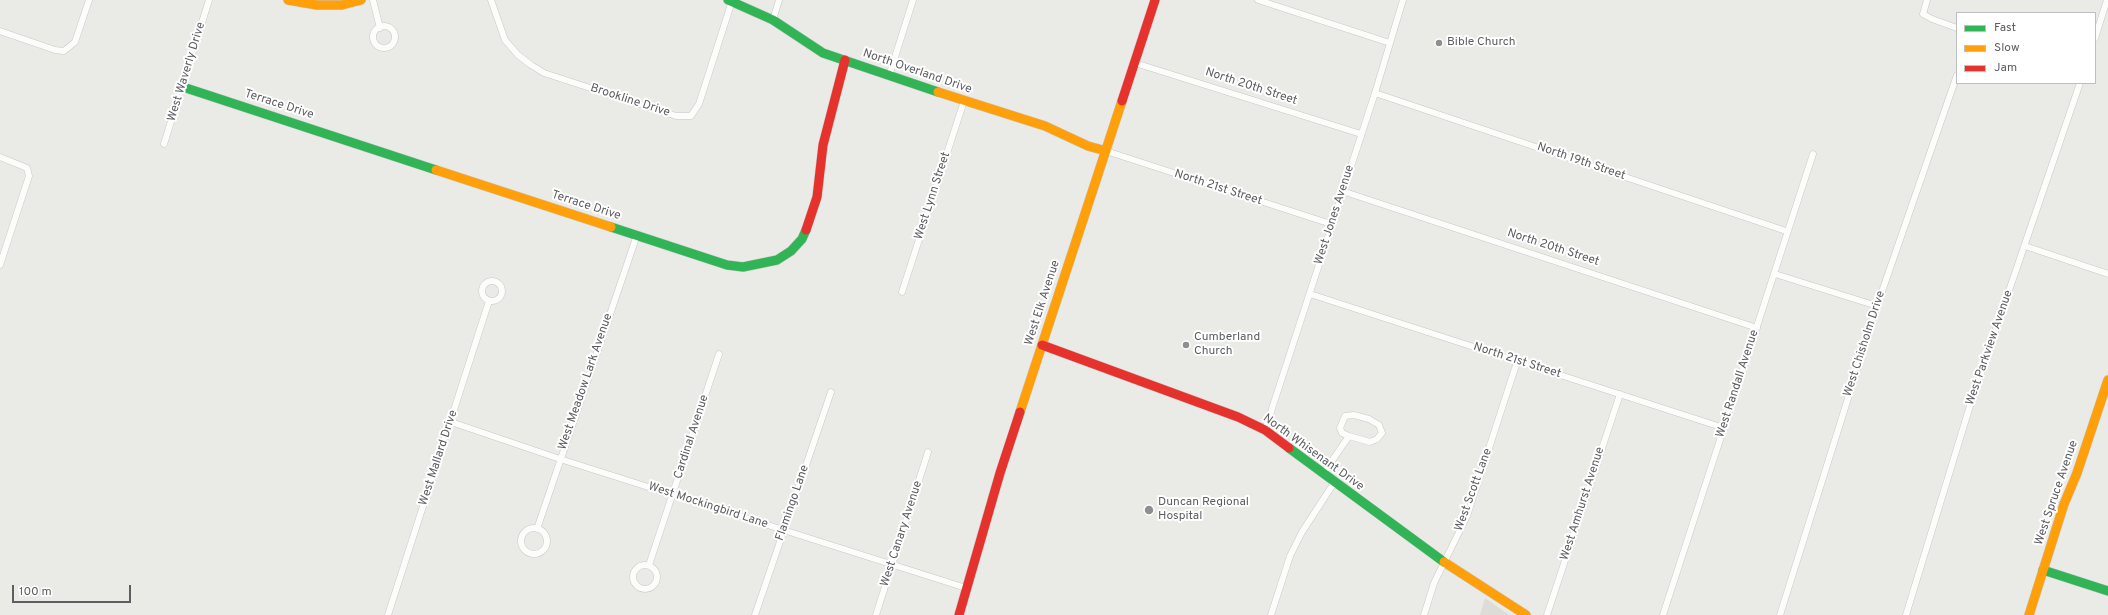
<!DOCTYPE html>
<style>
body{margin:0}
#map{position:relative;width:2108px;height:615px;overflow:hidden;background:#eaeae6;font-family:Overpass,sans-serif}
canvas{display:block}
.legend{position:absolute;left:1956px;top:12px;width:140px;height:72px;box-sizing:border-box;background:#fff;border:1px solid #bebfc0;margin:0;padding:5px 7px;list-style:none;font-size:12px;color:#5c5e62}
.legend li{display:flex;align-items:center;gap:8px;height:20px}
.legend b{width:20px;border:1px solid #bebfc0}
.scale{position:absolute;left:12px;top:585px;width:119px;height:18px;box-sizing:border-box;border:2px solid #5c5e62;border-top:0;padding-left:5px;font-size:12px;line-height:14px;white-space:nowrap;color:#5c5e62;-webkit-text-stroke:3px #fff;paint-order:stroke}
</style>
<div id="map">
<canvas width="2108" height="615"></canvas>
<ul class="legend">
<li><b style="height:5px;background:#30b455"></b>Fast</li>
<li><b style="height:5px;background:#ff9f0a"></b>Slow</li>
<li><b style="height:5px;background:#e5322d"></b>Jam</li>
</ul>
<div class="scale">100 m</div>
</div>
<script>
const g = document.querySelector('canvas').getContext('2d');
g.lineJoin = 'round';
function paint(path, color) { g.fillStyle = color; g.fill(path, 'evenodd'); }
const shape = rows => new Path2D(rows.map(r => 'M' + r).join(''));
function trace(path, color, width, dash) { g.strokeStyle = color; g.lineWidth = width; g.lineCap = dash ? 'butt' : 'round'; g.setLineDash(dash || []); g.stroke(path); }
function label(font, color, halo, rows, align = 'center') {
  g.font = font + ' Overpass,sans-serif'; g.lineWidth = 4; g.setLineDash([]); g.textBaseline = 'middle'; g.strokeStyle = halo; g.fillStyle = color; for (const [text, x, y, turn = 0] of rows) {
    g.save(); g.translate(x, y); g.rotate((+turn || 0) * Math.PI / 180); g.textAlign = isNaN(turn) ? turn : align; if (halo) g.strokeText(text, 0, 0); g.fillText(text, 0, 0); g.restore();
  }
}
const education = shape([
 [1485,598,1509,615,1480,615]
]);
const street = shape([
 [373,0,380,28],
 [491,0,505,40,518,55,531,65,544,73,676,116,691,116,699,104,732,1],
 [1258,0,1390,43],
 [1927,0,1923,14,1932,19,1957,28],
 [773,20,779,0],
 '373 37a11 11 0 1 1 22 0a11 11 0 1 1-22 0Z',
 [0,31,55,50,64,51,75,42,89,0],
 [2095,38,2107,0],
 [1135,63,1361,134],
 [889,76,913,0],
 [1375,93,1786,231],
 [164,144,209,0],
 [1106,151,1331,224],
 [0,157,27,168,29,176,0,265],
 [1342,191,1757,328],
 [2025,246,2108,274],
 [1775,274,1877,306],
 '482 291a10 10 0 1 1 20 0a10 10 0 1 1-20 0Z',
 [902,292,964,101],
 [1310,294,1724,428],
 [451,422,560,459,966,588],
 [1265,430,1375,93,1403,0],
 [1323,474,1349,436,1370,442,1377,439,1382,433,1379,425,1369,419,1354,415,1345,416,1340,428,1342,433,1349,436],
 '521 541a13 13 0 1 1 26 0a13 13 0 1 1-26 0Z',
 [537,529,637,235],
 '633 577a12 12 0 1 1 24 0a12 12 0 1 1-24 0Z',
 [649,565,719,354],
 [388,615,489,301],
 [755,615,831,392],
 [876,615,928,452],
 [1271,615,1290,556,1302,532,1334,483],
 [1424,615,1434,583,1467,516,1517,362],
 [1547,615,1620,394],
 [1663,615,1813,154],
 [1780,615,1877,306,1957,75],
 [1906,615,1973,396,2080,83]
]);
const fast = shape([
 [728,0,773,20,823,53,938,92],
 [183,87,436,170],
 [611,227,727,265,743,267,777,260,791,251,802,239,806,230],
 [1289,448,1444,562],
 [2043,570,2108,591]
]);
const slow = shape([
 [288,0,317,5,342,5,361,0],
 [938,92,1045,126,1088,146,1106,151],
 [436,170,611,227],
 [1020,412,1122,101],
 [1444,562,1526,615],
 [2029,615,2064,504,2077,473,2108,380]
]);
const jam = shape([
 [1122,101,1155,0],
 [806,230,817,197,823,145,845,60],
 [1042,345,1238,417,1265,430,1289,448],
 [959,615,1000,473,1020,412]
]);
const markers = [
 [1439,43,4,"#8e8f90"],
 [1186,345,4,"#8e8f90"],
 [1149,510,5,"#8e8f90"]
];
const poiNames = [
 ["Bible Church",1447,43],
 ["Cumberland",1194,338],
 ["Church",1194,352],
 ["Duncan Regional",1158,503],
 ["Hospital",1158,517]
];
const streetNames = [
 ["West Waverly Drive",187,72,-73],
 ["North Overland Drive",917,72,19],
 ["North 20th Street",1251,87,18],
 ["Brookline Drive",630,101,18],
 ["Terrace Drive",279,105,18],
 ["North 19th Street",1581,162,19],
 ["North 21st Street",1218,188,18],
 ["West Lynn Street",933,196,-72],
 ["Terrace Drive",586,206,18],
 ["West Jones Avenue",1335,215,-72],
 ["North 20th Street",1553,248,18],
 ["West Elk Avenue",1043,303,-72],
 ["West Chisholm Drive",1865,344,-72],
 ["West Parkview Avenue",1990,348,-71],
 ["North 21st Street",1517,361,18],
 ["West Meadow Lark Avenue",586,382,-71],
 ["West Randall Avenue",1738,384,-72],
 ["Cardinal Avenue",692,437,-72],
 ["North Whisenant Drive",1313,453,36],
 ["West Mallard Drive",439,458,-72],
 ["West Scott Lane",1474,490,-70],
 ["West Spruce Avenue",2057,493,-71],
 ["Flamingo Lane",793,503,-71],
 ["West Amhurst Avenue",1583,504,-72],
 ["West Mockingbird Lane",708,506,18],
 ["West Canary Avenue",902,534,-72]
];
paint(education, '#dddcd6');
trace(street, '#c8c8c7', 7);
trace(fast, '#c6c6c6', 10);
trace(slow, '#c6c6c6', 10);
trace(jam, '#c6c6c6', 10);
trace(street, '#fcfcfb', 6);
trace(fast, '#30b455', 9);
trace(slow, '#ff9f0a', 9);
trace(jam, '#e5322d', 9);
for (const [x, y, r, color] of markers) { const dot = new Path2D(); dot.arc(x, y, r, 0, 2 * Math.PI); g.fillStyle = color; g.fill(dot); trace(dot, '#fff', 1.5); }
label('12px', '#5c5e62', '#fff', poiNames, 'left');
label('12px', '#5c5e62', '#fff', streetNames);
</script>
